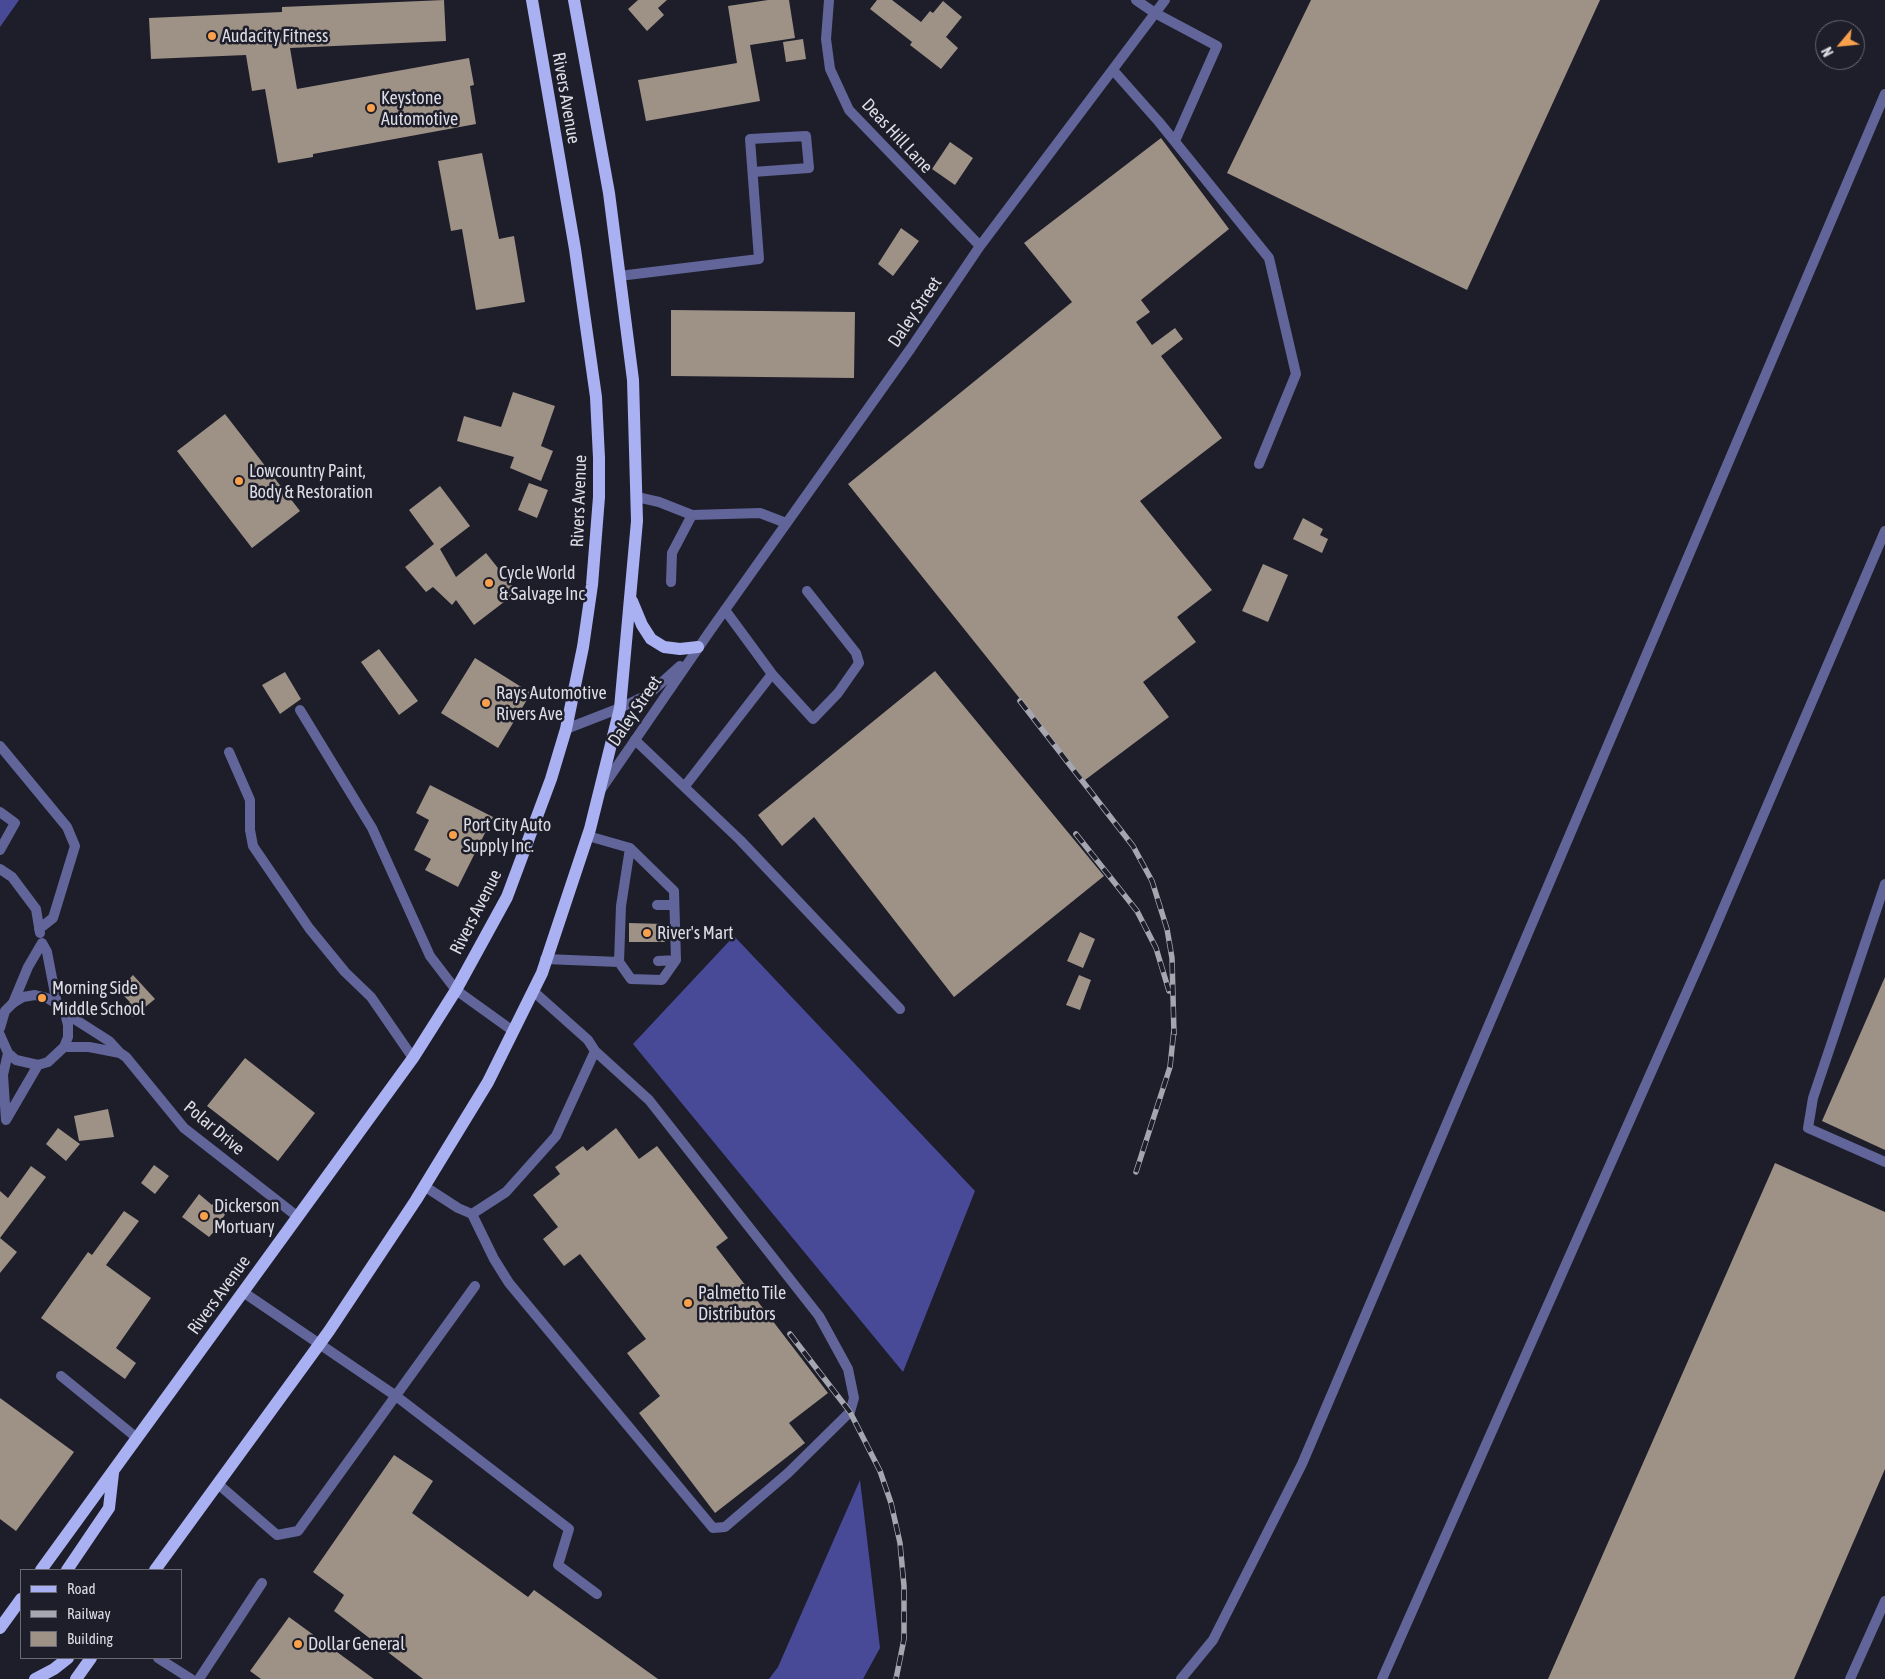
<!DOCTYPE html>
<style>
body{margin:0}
#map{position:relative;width:1885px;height:1679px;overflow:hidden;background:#1d1e2a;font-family:"Asap Condensed",sans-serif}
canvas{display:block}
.legend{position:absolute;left:20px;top:1569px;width:162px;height:90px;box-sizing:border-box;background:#1d1e2a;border:1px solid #696a74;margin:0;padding:6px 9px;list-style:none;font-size:15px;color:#dbdce4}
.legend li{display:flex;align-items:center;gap:10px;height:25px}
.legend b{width:25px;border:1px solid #696a74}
.north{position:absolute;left:1815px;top:20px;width:50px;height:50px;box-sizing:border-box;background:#1d1e2a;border:1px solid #696a74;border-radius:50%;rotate:242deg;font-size:14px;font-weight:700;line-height:20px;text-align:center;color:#dbdce4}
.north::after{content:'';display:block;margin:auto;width:18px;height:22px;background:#f8a04b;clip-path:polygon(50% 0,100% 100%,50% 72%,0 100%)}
</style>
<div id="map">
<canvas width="1885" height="1679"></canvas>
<ul class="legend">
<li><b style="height:6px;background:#aab1f2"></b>Road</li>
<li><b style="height:6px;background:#a5a6af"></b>Railway</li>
<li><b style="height:14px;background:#9e9186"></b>Building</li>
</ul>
<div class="north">N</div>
</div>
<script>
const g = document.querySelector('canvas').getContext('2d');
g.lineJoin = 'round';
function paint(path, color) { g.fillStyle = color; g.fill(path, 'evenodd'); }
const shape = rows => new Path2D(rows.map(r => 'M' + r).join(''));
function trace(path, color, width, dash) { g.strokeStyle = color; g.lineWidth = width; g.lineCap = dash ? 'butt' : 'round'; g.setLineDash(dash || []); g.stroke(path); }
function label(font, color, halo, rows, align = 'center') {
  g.font = font + ' "Asap Condensed",sans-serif'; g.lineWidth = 5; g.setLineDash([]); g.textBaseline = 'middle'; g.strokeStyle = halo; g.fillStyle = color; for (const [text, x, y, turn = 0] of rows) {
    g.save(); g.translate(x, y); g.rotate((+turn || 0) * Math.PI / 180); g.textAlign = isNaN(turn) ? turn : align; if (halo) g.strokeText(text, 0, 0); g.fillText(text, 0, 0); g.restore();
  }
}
const forest = shape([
 [0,0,19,0,0,27],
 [734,936,975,1191,903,1372,633,1044],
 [860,1480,880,1648,863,1679,769,1679,778,1667]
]);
const building = shape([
 [444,0,446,41,290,48,297,89,469,58,474,85,470,86,476,124,313,154,313,157,278,163,265,89,252,91,246,55,151,59,149,18,282,12,282,7],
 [638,0,667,0,658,8,664,15,647,31,628,9],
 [768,0,789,0,795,38,750,45,760,101,646,121,638,80,737,63,728,6],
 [877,0,892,0,921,22,930,11,933,13,943,1,962,17,946,37,958,48,941,69,910,45,912,42,870,9],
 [1311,0,1600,0,1467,290,1227,173],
 [803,39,806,59,786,62,783,42],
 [1161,138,1229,229,1141,300,1150,312,1136,322,1152,345,1175,328,1183,339,1161,356,1222,438,1140,501,1212,590,1177,617,1196,642,1143,682,1169,717,1085,780,848,484,1072,302,1024,243],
 [950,142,973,158,955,185,932,169],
 [482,153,499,239,514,236,525,302,476,310,462,229,451,231,438,161],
 [901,228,919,241,893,276,878,264],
 [671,310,855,312,854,378,671,376],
 [513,392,555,406,541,446,553,451,541,481,510,468,514,457,457,441,464,416,501,427],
 [225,414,300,511,252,548,177,451],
 [529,483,548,490,537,518,518,510],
 [440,486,470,526,440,549,456,577,486,553,517,592,474,625,456,600,452,605,433,587,426,592,405,567,434,544,409,510],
 [1303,518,1323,529,1320,535,1328,539,1322,553,1293,539],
 [1263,564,1288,575,1268,622,1242,611],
 [379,649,418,701,399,715,361,662],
 [475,658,531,693,498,748,441,713],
 [935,671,1104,876,954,997,814,817,782,846,758,815],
 [285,672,301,699,280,714,262,685],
 [430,785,493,817,458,887,425,870,431,859,414,850,429,820,416,813],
 [629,923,664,924,665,942,629,942],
 [1080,932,1095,939,1083,968,1067,961],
 [133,975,155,999,133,1017,125,1007,130,1002,118,990],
 [1079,975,1091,980,1080,1010,1066,1005],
 [1885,977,1885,1150,1822,1121],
 [245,1058,315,1113,278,1161,207,1106],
 [108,1109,114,1137,79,1141,74,1116],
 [58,1128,80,1144,66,1161,46,1144],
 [616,1128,639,1159,657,1146,728,1238,716,1247,828,1393,789,1423,805,1443,715,1513,639,1413,660,1396,627,1353,646,1339,580,1254,564,1266,543,1239,558,1227,533,1195,560,1174,555,1167,583,1146,587,1151],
 [1775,1163,1885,1212,1885,1469,1794,1679,1548,1679],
 [154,1165,169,1176,155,1194,141,1183],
 [31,1166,46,1177,0,1238,0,1191,8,1198],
 [199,1194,212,1205,217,1198,229,1208,221,1221,223,1222,209,1237,182,1217],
 [124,1211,139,1221,106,1265,151,1298,116,1348,136,1363,125,1379,41,1318,88,1252,92,1255],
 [0,1238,17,1252,0,1273],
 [0,1398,74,1452,16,1531,0,1519],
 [394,1455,433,1481,412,1513,528,1597,534,1590,658,1679,423,1679,334,1611,344,1595,313,1572],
 [289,1617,374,1679,261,1679,250,1671]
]);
const lane = shape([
 [1155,13,1217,46,1175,141],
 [1113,70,1159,122,1269,258,1296,374,1259,464],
 [619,276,759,259,750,139,806,136,809,168,753,172],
 [637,497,659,502,692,515,760,513,786,523],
 [671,582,672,553,692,515],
 [772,674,813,719,838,693,859,663,856,653,807,591],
 [300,710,372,828,430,956,456,990,513,1031],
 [635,740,740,840,900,1009],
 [0,746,67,827,75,846,53,918,39,929],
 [229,752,250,800,250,830,253,846,309,928,345,972,371,997,413,1058],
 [685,786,772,674,725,610],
 [0,812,15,823,0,850],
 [630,848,674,891,676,960,658,961],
 [0,869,12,877,36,909,40,933],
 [1885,884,1813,1098,1808,1128,1885,1162],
 [657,905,674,905],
 [545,959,619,962,621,906,630,848,588,836],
 [619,962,631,979,662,980,676,960],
 [13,1003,28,967,42,943,47,952,57,1004],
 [424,1186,458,1208,472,1214,506,1192,556,1136,595,1051,588,1040,533,991],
 [472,1214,494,1259,509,1283,713,1528,725,1527,788,1473,850,1412,854,1398,848,1369,819,1316,649,1100,595,1051],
 [243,1292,396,1396,569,1529,558,1565,597,1594],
 [61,1376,137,1438],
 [218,1484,277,1535,298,1531,475,1286],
 [158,1658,191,1679],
 [199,1679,262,1583],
 [1181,1679,1213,1640,1302,1464,1885,94],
 [1382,1679,1708,944,1885,531],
 [1850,1679,1885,1601]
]);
const street = shape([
 [829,0,826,39,830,69,849,110,980,246],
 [1136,0,1155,13],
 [566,729,620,708,649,694,680,666],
 [602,788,710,631,911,348,980,246,1165,0],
 [0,1028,5,1011,13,1003,23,997,35,995,47,998,57,1004,65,1013,68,1025,68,1037,64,1047,48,1062,38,1065,16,1060,8,1053,0,1035],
 [64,1047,89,1047,120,1053,109,1041,65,1013],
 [8,1053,3,1075,6,1120,38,1065],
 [120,1053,126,1057,184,1128,298,1217]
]);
const primary = shape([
 [632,601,642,625,651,639,664,647,680,649,698,647],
 [41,1570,413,1058,456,990,507,897,551,779,566,729,583,647,592,585,599,497,599,458,596,397,575,249,532,0],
 [67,1570,109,1508,113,1473],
 [155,1570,329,1331,416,1200,488,1082,542,973,590,829,620,708,637,521,633,380,609,193,574,0],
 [0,1628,21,1599],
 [35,1679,54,1669,68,1658],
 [76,1679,91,1658]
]);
const rail = shape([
 [1020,701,1133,846,1152,881,1167,929,1172,958,1174,1034],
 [1076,834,1137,911,1156,948,1169,991],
 [1136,1172,1170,1067,1174,1029],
 [790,1334,850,1412,880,1471,891,1503,900,1543,904,1586,904,1639,896,1679]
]);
const markers = [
 [212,36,5,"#f8a04b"],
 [371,108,5,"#f8a04b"],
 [239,481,5,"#f8a04b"],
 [489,583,5,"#f8a04b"],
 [486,703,5,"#f8a04b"],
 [453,835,5,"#f8a04b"],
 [647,933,5,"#f8a04b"],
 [42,998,5,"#f8a04b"],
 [204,1216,5,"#f8a04b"],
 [688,1303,5,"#f8a04b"],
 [298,1644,5,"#f8a04b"]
];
const poiNames = [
 ["Audacity Fitness",222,36],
 ["Keystone",381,98],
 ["Automotive",381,119],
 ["Lowcountry Paint,",249,471],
 ["Body & Restoration",249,492],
 ["Cycle World",499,573],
 ["& Salvage Inc",499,594],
 ["Rays Automotive",496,693],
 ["Rivers Ave",496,714],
 ["Port City Auto",463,825],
 ["Supply Inc.",463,846],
 ["River's Mart",657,933],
 ["Morning Side",52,988],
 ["Middle School",52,1009],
 ["Dickerson",214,1206],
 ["Mortuary",214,1227],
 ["Palmetto Tile",698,1293],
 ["Distributors",698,1314],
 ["Dollar General",308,1644]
];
const streetNames = [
 ["Rivers Avenue",566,98,80],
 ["Deas Hill Lane",897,136,47],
 ["Daley Street",915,312,-56],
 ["Rivers Avenue",579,501,-88],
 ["Daley Street",635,711,-56],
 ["Rivers Avenue",476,912,-63],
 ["Polar Drive",214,1128,40],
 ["Rivers Avenue",219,1295,-54]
];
paint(forest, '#494a97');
paint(building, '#9e9186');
trace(lane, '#616599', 10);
trace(street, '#616599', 10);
trace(primary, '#aab1f2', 12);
trace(rail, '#a5a6af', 5.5);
trace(rail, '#1d1e2a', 4, [11]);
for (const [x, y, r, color] of markers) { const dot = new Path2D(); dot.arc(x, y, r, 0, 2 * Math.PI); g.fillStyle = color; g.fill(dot); trace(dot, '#1d1e2a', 2); }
label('18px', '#dbdce4', '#1d1e2a', poiNames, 'left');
label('18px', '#dbdce4', '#1d1e2a', streetNames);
</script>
